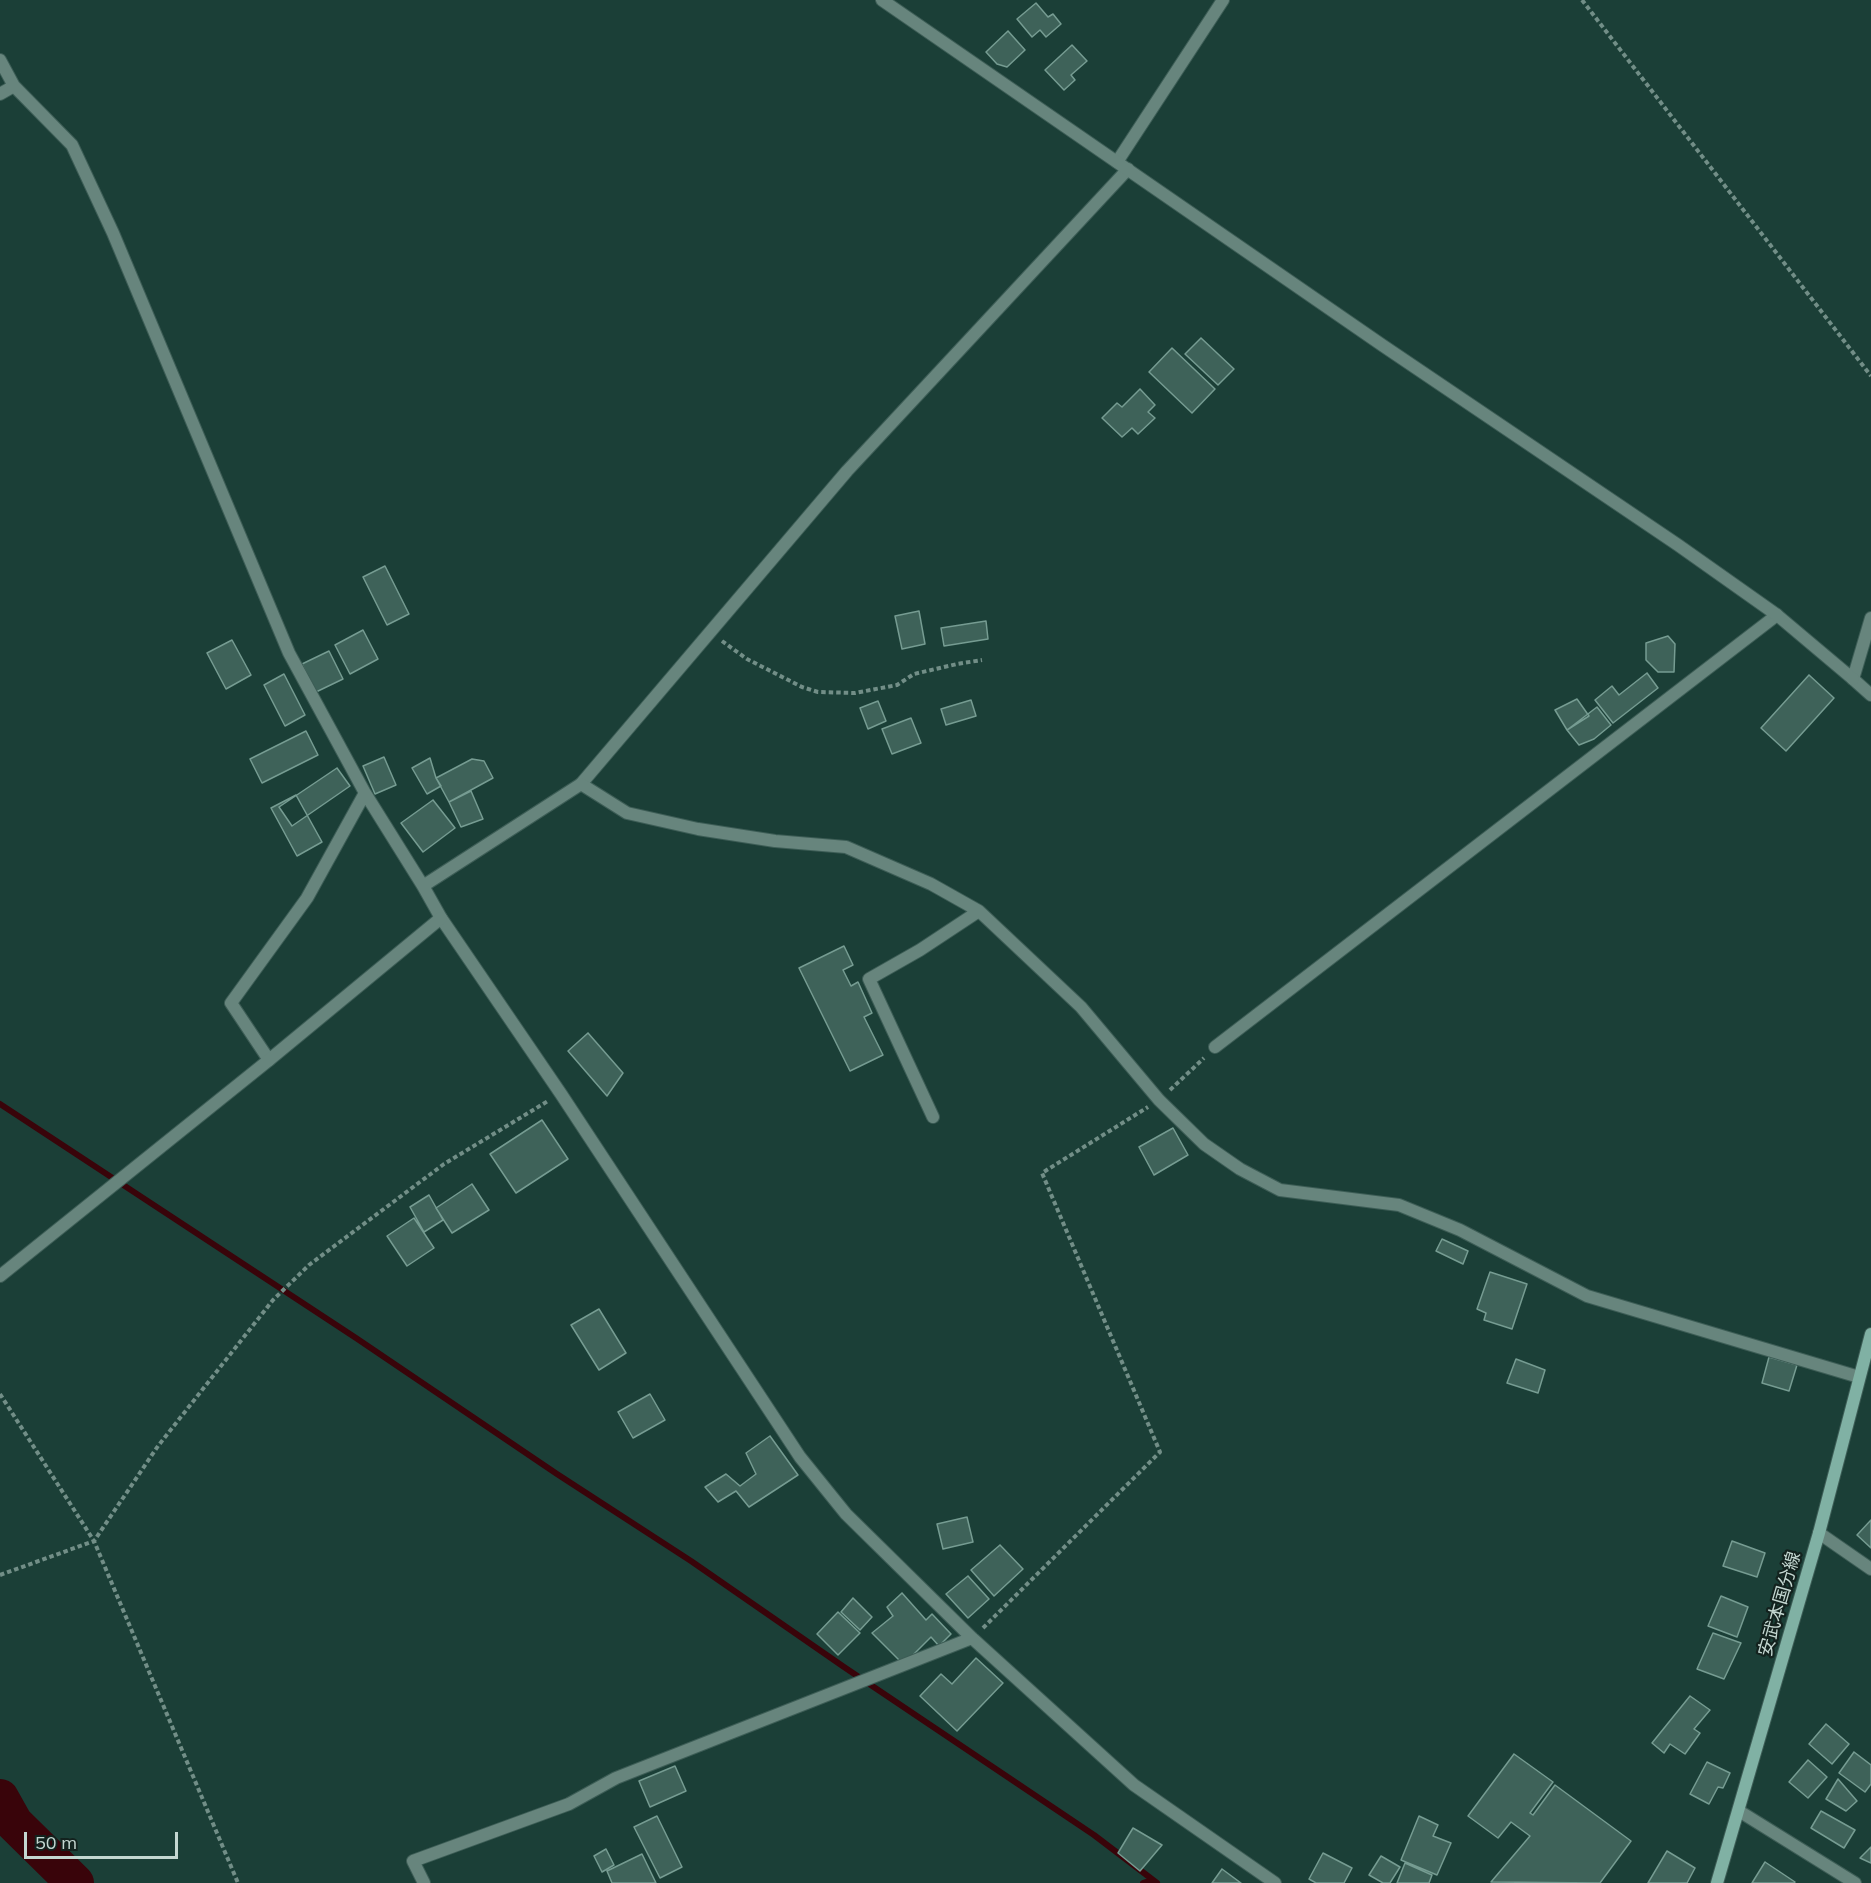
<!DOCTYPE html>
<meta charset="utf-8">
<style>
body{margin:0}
#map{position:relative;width:1871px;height:1883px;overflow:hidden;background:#1b3f37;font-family:Mulish,sans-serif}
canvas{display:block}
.scale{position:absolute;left:24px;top:1832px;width:154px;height:27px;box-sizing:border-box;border:3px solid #c4d7d1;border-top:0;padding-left:8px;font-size:18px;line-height:21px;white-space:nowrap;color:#c4d7d1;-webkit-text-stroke:4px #13221e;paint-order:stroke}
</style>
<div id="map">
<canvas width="1871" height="1883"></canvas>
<div class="scale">50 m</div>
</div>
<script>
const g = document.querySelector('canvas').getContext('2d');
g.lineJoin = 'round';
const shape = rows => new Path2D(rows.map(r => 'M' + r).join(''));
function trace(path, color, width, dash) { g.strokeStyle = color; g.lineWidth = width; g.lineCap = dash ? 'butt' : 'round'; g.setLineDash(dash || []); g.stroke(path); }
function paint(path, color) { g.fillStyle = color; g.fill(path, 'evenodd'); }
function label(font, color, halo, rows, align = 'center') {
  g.font = font + ' Mulish,"Noto Sans JP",sans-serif'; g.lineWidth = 4.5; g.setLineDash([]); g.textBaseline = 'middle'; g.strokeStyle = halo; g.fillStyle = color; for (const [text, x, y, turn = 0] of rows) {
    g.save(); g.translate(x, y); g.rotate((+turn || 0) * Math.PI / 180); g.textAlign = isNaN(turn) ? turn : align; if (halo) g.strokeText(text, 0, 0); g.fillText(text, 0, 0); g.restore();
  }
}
const stream = shape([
 [0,1104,356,1338,557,1474,691,1561,844,1667,1094,1835,1157,1883],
 [1143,1883,1152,1880]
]);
const river = shape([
 [0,1798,14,1823,75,1883]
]);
const building = shape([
 [1036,3,1048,17,1053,14,1061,24,1046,37,1040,30,1032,37,1017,19,1036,3],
 [1008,31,1025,50,1007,67,997,64,986,52,1008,31],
 [1072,45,1087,61,1071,75,1075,80,1064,90,1045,70,1072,45],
 [1201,338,1234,369,1218,385,1185,354,1201,338],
 [1172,348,1215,389,1192,413,1149,372,1172,348],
 [1140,389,1155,405,1148,412,1155,418,1138,434,1132,428,1122,437,1102,418,1117,403,1122,407,1140,389],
 [385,566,409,614,387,625,363,577,385,566],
 [919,611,925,644,902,649,895,616,919,611],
 [986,621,988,639,944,646,941,628,986,621],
 [363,630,378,659,350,674,335,645,363,630],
 [1668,636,1675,644,1674,672,1658,672,1646,660,1646,643,1668,636],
 [232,640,251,675,226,689,207,653,232,640],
 [329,651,343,679,316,692,302,664,329,651],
 [1647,673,1658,688,1613,723,1595,700,1612,686,1619,695,1647,673],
 [284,674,305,715,285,726,264,685,284,674],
 [1809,675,1834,698,1786,751,1761,728,1809,675],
 [1577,699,1589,716,1567,730,1555,710,1577,699],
 [971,700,976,716,946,725,941,709,971,700],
 [878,701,886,721,868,729,860,708,878,701],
 [1597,707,1611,725,1594,739,1579,745,1567,730,1597,707],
 [911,718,921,743,892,754,882,729,911,718],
 [306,731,318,755,262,783,250,759,306,731],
 [384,757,396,785,375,794,363,766,384,757],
 [430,758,436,778,441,786,427,794,412,768,430,758],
 [472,759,484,761,493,778,449,802,436,778,472,759],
 [337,768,350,786,292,826,279,807,337,768],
 [471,791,483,819,461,827,449,802,471,791],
 [296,795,322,842,297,856,271,808,296,795],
 [433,800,455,828,423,852,401,823,433,800],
 [844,946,853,965,843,970,851,986,858,982,872,1013,864,1017,883,1055,850,1071,799,968,844,946],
 [588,1033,623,1073,607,1096,568,1051,588,1033],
 [542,1120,568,1159,516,1193,490,1154,542,1120],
 [1173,1128,1188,1155,1154,1175,1139,1147,1173,1128],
 [472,1184,489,1210,452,1233,436,1208,472,1184],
 [429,1195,443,1220,424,1232,410,1207,429,1195],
 [414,1218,434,1248,407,1266,387,1236,414,1218],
 [1442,1239,1468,1251,1463,1264,1436,1251,1442,1239],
 [1490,1272,1527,1284,1512,1329,1484,1320,1486,1313,1477,1309,1490,1272],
 [599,1309,626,1353,599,1370,571,1325,599,1309],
 [1769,1357,1797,1365,1789,1391,1762,1383,1769,1357],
 [1516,1359,1545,1370,1538,1393,1507,1383,1516,1359],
 [650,1394,665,1420,633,1438,618,1412,650,1394],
 [770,1436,798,1475,749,1507,736,1491,718,1502,705,1487,726,1474,740,1486,756,1474,746,1453,770,1436],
 [967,1517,973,1542,943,1549,937,1524,967,1517],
 [1871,1520,1871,1548,1857,1535,1871,1520],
 [1732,1541,1765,1553,1757,1577,1723,1566,1732,1541],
 [1000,1545,1023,1569,994,1596,971,1570,1000,1545],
 [968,1576,989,1599,968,1618,946,1594,968,1576],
 [902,1593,926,1620,932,1614,951,1634,939,1646,931,1637,911,1657,901,1662,872,1633,893,1616,887,1607,902,1593],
 [1721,1596,1748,1607,1737,1637,1708,1626,1721,1596],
 [853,1598,872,1617,860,1630,841,1612,853,1598],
 [838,1612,860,1633,838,1655,817,1634,838,1612],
 [1713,1633,1741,1643,1724,1679,1697,1669,1713,1633],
 [976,1658,1003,1683,957,1731,920,1696,941,1674,952,1684,976,1658],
 [1690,1696,1710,1710,1694,1729,1700,1733,1685,1754,1670,1744,1664,1753,1652,1743,1690,1696],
 [1826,1724,1849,1744,1832,1764,1809,1744,1826,1724],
 [1854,1752,1871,1765,1871,1784,1865,1792,1839,1773,1854,1752],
 [1514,1754,1553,1782,1530,1813,1533,1815,1555,1785,1631,1841,1600,1883,1491,1882,1530,1836,1511,1822,1498,1838,1468,1816,1514,1754],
 [1808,1760,1827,1777,1808,1798,1789,1782,1808,1760],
 [1707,1762,1730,1773,1723,1788,1718,1787,1709,1804,1690,1794,1707,1762],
 [675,1766,686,1791,650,1807,639,1781,675,1766],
 [1838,1779,1857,1801,1846,1811,1826,1799,1838,1779],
 [1821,1811,1855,1830,1844,1848,1811,1828,1821,1811],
 [657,1816,682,1867,660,1878,634,1827,657,1816],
 [1419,1816,1438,1825,1433,1836,1451,1843,1437,1875,1401,1860,1419,1816],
 [1133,1828,1162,1845,1140,1871,1118,1853,1133,1828],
 [1871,1847,1871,1863,1860,1858,1871,1847],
 [606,1849,614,1865,602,1872,594,1856,606,1849],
 [1667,1851,1695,1868,1687,1883,1648,1883,1667,1851],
 [1323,1853,1352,1868,1344,1883,1316,1883,1309,1879,1323,1853],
 [642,1854,656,1883,612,1883,607,1871,642,1854],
 [1381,1856,1400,1867,1390,1883,1383,1883,1369,1875,1381,1856],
 [1765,1862,1795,1882,1794,1883,1752,1883,1765,1862],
 [1405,1863,1432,1875,1429,1883,1397,1883,1405,1863],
 [1222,1869,1241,1883,1212,1883,1222,1869]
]);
const path = shape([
 [1582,0,1871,376],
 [722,641,747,659,802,687,818,692,855,693,897,685,914,674,957,664,982,660],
 [1170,1090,1204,1058],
 [0,1394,94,1541,238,1883],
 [0,1575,94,1541,158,1446,273,1300,309,1265,444,1164,548,1101],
 [983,1628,1160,1452,1042,1173,1148,1107]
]);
const service = shape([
 [1853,679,1871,618],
 [581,784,847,471,1128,169]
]);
const minor = shape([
 [0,60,14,86,72,145,113,233,289,653,365,793,423,886,441,918,561,1094,800,1457,846,1514,972,1638,1134,1785,1275,1883],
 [0,94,14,86],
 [1117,162,1223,0],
 [1853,679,1871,695],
 [423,886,581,784,627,813,698,829,775,841,846,847,931,884,979,911,1081,1007,1159,1100,1204,1144,1240,1169,1280,1190,1399,1205,1460,1230,1587,1296,1859,1377],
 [1215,1047,1777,615],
 [269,1060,231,1003,307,898,365,793],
 [933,1117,869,979,920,950,979,911],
 [1819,1533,1871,1569],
 [1739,1811,1855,1883],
 [424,1883,413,1861,569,1804,616,1778,972,1638]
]);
const tertiary = shape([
 [882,0,1382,345,1678,545,1777,615,1853,679],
 [0,1276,269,1060,441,918]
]);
const secondary = shape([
 [1717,1883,1819,1533,1871,1334]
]);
const streetNames = [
 ["安武本国分線",1780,1604,-74]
];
trace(stream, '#39040a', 6);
trace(river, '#39040a', 38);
paint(building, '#3e6259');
trace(building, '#769c92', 1.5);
trace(service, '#3d5d56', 14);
trace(minor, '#3d5d56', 14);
trace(tertiary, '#3d5d56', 14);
trace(secondary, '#3d5d56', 14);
trace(path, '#728e87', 4, [4.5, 3]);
trace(service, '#67857d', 12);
trace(minor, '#67857d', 12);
trace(tertiary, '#67857d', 12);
trace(secondary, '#80b1a4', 12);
label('18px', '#c4d7d1', '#13221e', streetNames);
</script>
